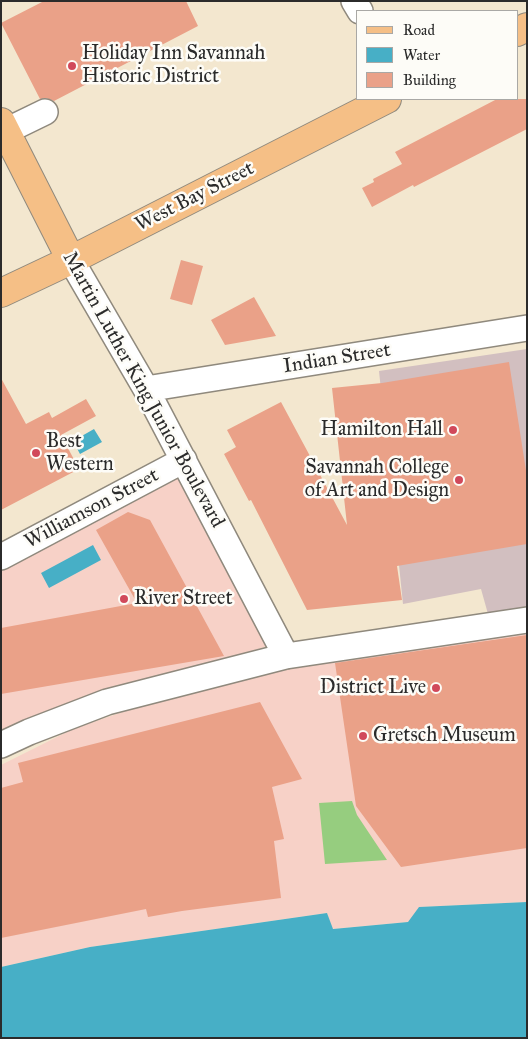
<!DOCTYPE html>
<style>
body{margin:0}
#map{position:relative;width:528px;height:1039px;overflow:hidden;background:#f3e7cf;font-family:"IM FELL Great Primer",serif}
canvas{display:block}
.frame{position:absolute;inset:0;border:2px solid #2b2b2b;pointer-events:none}
.legend{position:absolute;left:356px;top:10px;width:162px;height:90px;box-sizing:border-box;background:#fdfcf7;border:1px solid #a9a8a5;margin:0;padding:6px 9px;list-style:none;font-size:15px;color:#2b2b2b}
.legend li{display:flex;align-items:center;gap:10px;height:25px}
.legend b{width:25px;border:1px solid #a9a8a5}
</style>
<div id="map">
<canvas width="528" height="1039"></canvas>
<div class="frame"></div>
<ul class="legend">
<li><b style="height:6px;background:#f5bf86"></b>Road</li>
<li><b style="height:14px;background:#47afc6"></b>Water</li>
<li><b style="height:14px;background:#eaa188"></b>Building</li>
</ul>
</div>
<script>
const g = document.querySelector('canvas').getContext('2d');
g.lineJoin = 'round';
function paint(path, color) { g.fillStyle = color; g.fill(path, 'evenodd'); }
const shape = rows => new Path2D(rows.map(r => 'M' + r).join(''));
function trace(path, color, width, dash) { g.strokeStyle = color; g.lineWidth = width; g.lineCap = dash ? 'butt' : 'round'; g.setLineDash(dash || []); g.stroke(path); }
function label(font, color, halo, rows, align = 'center') {
  g.font = font + ' "IM FELL Great Primer",serif'; g.lineWidth = 5; g.setLineDash([]); g.textBaseline = 'middle'; g.strokeStyle = halo; g.fillStyle = color; for (const [text, x, y, turn = 0] of rows) {
    g.save(); g.translate(x, y); g.rotate((+turn || 0) * Math.PI / 180); g.textAlign = isNaN(turn) ? turn : align; if (halo) g.strokeText(text, 0, 0); g.fillText(text, 0, 0); g.restore();
  }
}
const built = shape([
 [184,460,267,646,1,736,1,552],
 [527,627,527,902,420,907,409,922,332,929,327,913,90,947,1,967,1,765,73,729,286,656]
]);
const industrial = shape([
 [527,349,527,609,488,614,481,589,403,604,379,371]
]);
const green = shape([
 [352,801,357,815,387,860,325,864,319,803]
]);
const water = shape([
 [94,429,102,442,80,454,73,441],
 [93,545,101,560,49,588,41,573],
 [527,902,527,1038,1,1038,1,967,90,947,327,913,333,929,408,922,419,907]
]);
const building = shape([
 [44,1,186,1,198,26,54,101,46,98,40,99,1,23],
 [497,99,527,99,527,129,414,187,413,185,372,207,362,188,374,182,373,179,402,164,395,152],
 [181,260,203,266,192,305,170,299],
 [254,297,276,336,225,345,211,320],
 [509,362,527,477,527,544,397,566,402,600,307,610,251,500,249,501,224,454,236,447,227,430,281,402,347,525,332,388,382,383],
 [1,378,26,424,49,412,52,418,86,399,96,416,61,435,79,469,1,510],
 [128,512,150,520,224,656,1,694,1,628,137,603,96,530],
 [527,635,527,848,401,867,356,806,335,663],
 [260,702,302,779,272,787,284,839,274,841,281,898,182,911,148,917,146,909,1,938,1,788,23,782,18,763]
]);
const street = shape([
 [354,1,360,11],
 [6,131,45,112],
 [71,260,146,389,286,656],
 [146,389,527,328],
 [1,557,184,460],
 [1,745,29,732,107,702,286,656,527,620]
]);
const primary = shape([
 [517,32,527,27],
 [1,122,71,260],
 [1,293,71,260,387,99]
]);
const markers = [
 [72,66,5,"#d1495b"],
 [453,430,5,"#d1495b"],
 [36,453,5,"#d1495b"],
 [459,480,5,"#d1495b"],
 [124,599,5,"#d1495b"],
 [436,688,5,"#d1495b"],
 [363,736,5,"#d1495b"]
];
const poiNames = [
 ["Holiday Inn Savannah",82,54],
 ["Historic District",82,77],
 ["Hamilton Hall",443,430,"right"],
 ["Best",46,442],
 ["Western",46,465],
 ["Savannah College",449,468,"right"],
 ["of Art and Design",449,491,"right"],
 ["River Street",134,599],
 ["District Live",426,688,"right"],
 ["Gretsch Museum",373,736]
];
const streetNames = [
 ["West Bay Street",195,197,-27],
 ["Indian Street",337,359,-9],
 ["Martin Luther King Junior Boulevard",143,390,61],
 ["Williamson Street",92,509,-28]
];
paint(built, '#f7d1c7');
paint(industrial, '#d2bfc0');
paint(green, '#96cd7f');
paint(water, '#47afc6');
paint(building, '#eaa188');
trace(street, '#8f897d', 28);
trace(primary, '#8f897d', 30);
trace(street, '#fff', 25);
trace(primary, '#f5bf86', 28);
for (const [x, y, r, color] of markers) { const dot = new Path2D(); dot.arc(x, y, r, 0, 2 * Math.PI); g.fillStyle = color; g.fill(dot); trace(dot, '#fdfcf7', 2); }
label('20px', '#2b2b2b', '#fdfcf7', poiNames, 'left');
label('20px', '#2b2b2b', '#fdfcf7', streetNames);
</script>
